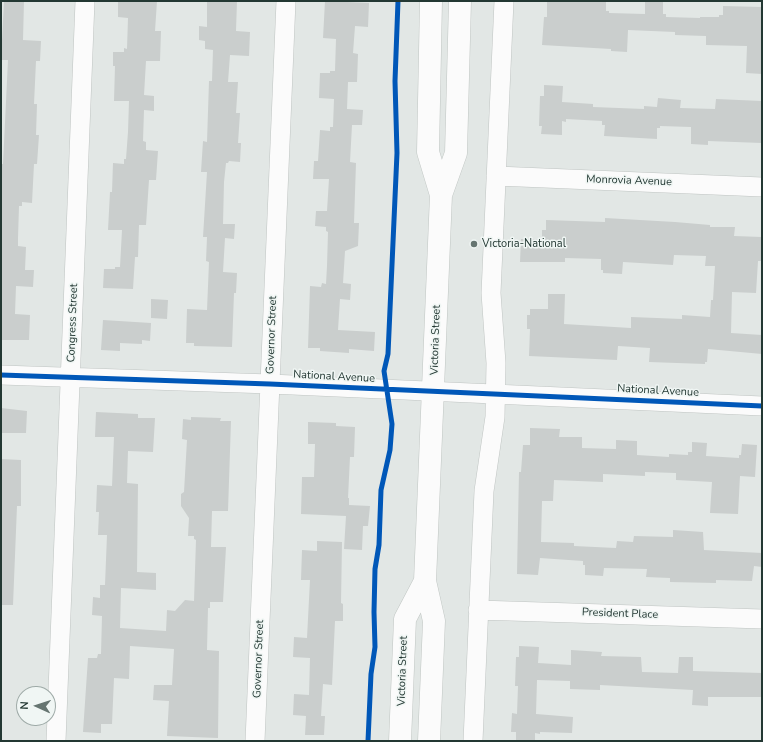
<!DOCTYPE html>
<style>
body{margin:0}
#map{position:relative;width:763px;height:742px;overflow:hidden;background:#e2e7e5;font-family:"Nunito Sans",sans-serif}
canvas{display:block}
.frame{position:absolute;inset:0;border:2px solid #233833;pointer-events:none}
.north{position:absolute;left:16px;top:686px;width:40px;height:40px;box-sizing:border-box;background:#f0f6f4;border:1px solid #9eaaa7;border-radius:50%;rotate:273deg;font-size:11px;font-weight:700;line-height:16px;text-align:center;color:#233833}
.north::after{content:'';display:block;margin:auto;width:14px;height:18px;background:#667571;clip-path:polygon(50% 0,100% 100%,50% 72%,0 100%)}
</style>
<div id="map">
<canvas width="763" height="742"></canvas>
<div class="frame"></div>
<div class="north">N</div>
</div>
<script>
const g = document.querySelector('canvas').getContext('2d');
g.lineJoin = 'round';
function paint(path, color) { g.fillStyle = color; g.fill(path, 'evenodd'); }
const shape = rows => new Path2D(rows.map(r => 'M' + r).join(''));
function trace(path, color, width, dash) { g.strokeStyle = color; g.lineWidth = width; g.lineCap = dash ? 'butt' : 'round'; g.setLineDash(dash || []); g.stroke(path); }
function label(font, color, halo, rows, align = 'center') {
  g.font = font + ' "Nunito Sans",sans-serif'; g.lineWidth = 3; g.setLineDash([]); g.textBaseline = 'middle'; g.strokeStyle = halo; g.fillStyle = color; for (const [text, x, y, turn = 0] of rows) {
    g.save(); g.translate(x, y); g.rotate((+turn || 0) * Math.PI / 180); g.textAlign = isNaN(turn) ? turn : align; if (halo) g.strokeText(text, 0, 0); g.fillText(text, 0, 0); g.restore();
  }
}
const building = shape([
 [4,1,24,1,23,40,41,41,40,61,36,61,34,104,37,104,36,135,39,135,37,164,34,164,32,203,22,202,22,206,19,206,18,238,18,246,26,247,25,270,34,270,33,287,16,286,15,314,30,315,29,340,1,340,1,164,3,164,8,60,1,60],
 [118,1,157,1,155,31,161,31,160,61,146,61,144,95,154,96,154,111,144,110,143,141,146,142,146,150,158,151,156,180,149,180,146,225,139,225,138,257,135,257,133,289,103,288,104,269,115,269,115,267,120,267,122,230,108,230,110,192,112,192,113,163,124,164,124,159,126,159,128,132,129,101,114,101,115,66,113,66,113,52,124,52,124,48,127,49,128,18,118,17],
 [207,1,237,1,236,31,250,32,249,56,230,55,228,82,238,82,236,113,240,113,238,143,241,143,240,162,229,161,228,163,226,163,224,182,223,224,235,224,234,239,225,238,223,272,237,273,236,293,234,293,232,347,194,346,194,343,186,343,187,309,207,310,209,262,206,261,207,237,203,237,207,172,201,172,203,141,207,142,209,81,212,81,213,50,205,49,205,41,199,40,199,26,207,27],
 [325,1,369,3,368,27,355,26,353,53,358,54,357,82,348,82,347,109,363,110,362,125,352,125,350,162,356,163,354,223,359,223,358,246,345,251,343,283,351,284,350,300,340,299,338,330,375,332,374,351,349,349,349,353,320,351,320,348,308,348,310,286,321,287,322,283,326,284,327,266,328,232,326,231,326,227,315,226,316,211,327,211,329,179,313,179,314,161,318,161,320,130,330,131,330,127,333,127,334,99,319,98,320,73,330,73,330,71,335,71,336,39,323,38],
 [547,1,606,1,606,11,609,11,609,13,645,14,645,1,663,2,663,14,666,14,666,17,700,18,700,17,719,17,719,15,723,15,723,6,762,7,762,74,746,73,747,46,706,45,706,36,675,35,675,32,628,30,627,52,611,51,611,49,542,45,544,17,547,17],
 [544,85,563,86,562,102,593,104,593,107,644,109,644,106,657,107,658,98,681,100,680,108,715,109,716,99,762,101,762,143,708,141,708,145,691,144,691,127,660,126,660,128,657,128,657,139,604,136,605,125,602,125,602,121,566,119,566,122,562,121,562,135,541,134,542,126,539,126,540,96,544,96],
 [605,218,675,222,710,225,710,227,735,227,734,236,762,237,762,261,758,261,756,293,732,292,731,333,762,335,762,354,708,349,707,362,705,362,705,364,649,362,650,348,618,346,617,360,529,356,530,329,527,329,527,315,530,315,530,309,548,309,548,294,565,294,564,324,631,328,631,317,682,319,682,315,710,317,711,300,713,300,715,266,705,266,706,256,674,255,673,265,623,262,622,274,603,273,603,270,601,270,601,259,565,258,565,262,520,262,521,239,542,240,542,230,546,230,546,220,605,222],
 [151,299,168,300,167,319,151,318],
 [103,320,151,323,150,341,142,340,142,344,120,343,120,351,101,350],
 [1,408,27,411,26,433,1,433],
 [96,412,138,414,138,418,155,418,153,452,128,451,127,483,138,484,137,572,156,573,156,590,121,588,120,628,166,631,167,610,175,611,185,600,194,601,196,540,194,539,194,536,188,536,189,518,181,506,181,494,184,492,187,440,182,439,183,419,191,420,191,417,221,418,220,421,231,421,228,511,212,511,211,547,226,547,223,602,210,602,210,608,208,608,207,650,219,651,218,738,167,736,169,701,153,700,154,685,172,685,174,649,130,646,129,679,114,678,112,724,101,724,101,733,83,732,88,658,97,658,98,654,101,654,102,616,92,615,93,597,100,598,100,585,105,585,107,535,98,535,99,512,96,512,97,485,112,486,114,437,95,437],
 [308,422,336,423,336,426,355,427,354,457,350,457,348,498,349,498,349,505,370,506,368,526,363,526,362,550,344,549,346,516,301,514,302,477,314,477,315,444,308,444],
 [530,428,560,429,559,437,582,437,582,448,616,449,616,440,637,441,637,455,669,457,669,454,688,455,688,452,692,452,692,442,707,443,706,456,739,458,739,455,741,455,742,444,757,445,755,477,740,476,738,514,710,513,712,482,676,480,676,473,645,472,645,476,603,474,603,482,554,480,553,501,542,501,541,542,574,543,574,546,616,548,617,541,633,542,634,536,673,537,673,530,703,532,704,550,762,553,762,567,754,566,752,581,716,580,716,583,670,582,670,578,646,577,647,569,604,568,603,576,585,575,585,565,583,565,583,561,540,558,538,575,517,574,519,472,521,472,523,445,530,445],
 [1,459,21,460,21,506,17,506,13,605,1,605],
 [317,541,342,542,341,603,343,604,343,621,335,621,332,685,323,684,321,716,325,716,324,735,305,735,306,716,293,715,294,694,309,695,310,658,293,657,294,637,307,638,310,580,301,580,302,550,317,551],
 [519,646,539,647,538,663,571,665,571,650,602,652,601,656,641,657,642,672,678,673,679,657,693,657,693,671,762,673,762,697,708,697,708,706,692,705,693,690,600,685,600,690,570,689,570,681,537,680,536,714,573,717,572,733,540,732,540,734,535,733,535,741,516,741,516,732,511,732,512,713,517,714,518,686,515,686,516,657,519,657]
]);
const street = shape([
 [496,176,762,187],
 [1,375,270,384,762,406],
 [478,610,762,619],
 [56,741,85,1],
 [255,741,286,1],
 [473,741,484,491,495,417,496,363,491,293,504,1]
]);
const secondary = shape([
 [431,1,428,152,441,195],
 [400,741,405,619,425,581],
 [429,741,434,621,425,581,441,195,456,153,460,1]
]);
const cycleway = shape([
 [1,375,270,384,762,406],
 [368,741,371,674,375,647,374,612,375,569,379,545,381,490,390,450,392,424,384,371,388,354,397,153,395,81,398,1]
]);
const markers = [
 [474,244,4,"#667571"]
];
const streetNames = [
 ["Monrovia Avenue",629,181,2],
 ["Congress Street",73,323,-88],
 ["Governor Street",272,335,-88],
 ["Victoria Street",436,340,-88],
 ["National Avenue",334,377,3],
 ["National Avenue",658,391,3],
 ["President Place",620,614,2],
 ["Governor Street",259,659,-88],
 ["Victoria Street",403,671,-88]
];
const poiNames = [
 ["Victoria-National",482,244]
];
paint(building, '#cacecd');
trace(street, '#bfc4c2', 20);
trace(secondary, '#bfc5c2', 23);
trace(street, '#fbfbfb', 19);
trace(secondary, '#fbfbfb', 22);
trace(cycleway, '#0057b8', 5);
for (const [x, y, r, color] of markers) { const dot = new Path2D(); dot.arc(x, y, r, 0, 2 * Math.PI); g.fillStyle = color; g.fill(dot); trace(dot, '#f0f6f4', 1.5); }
label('11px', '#233833', '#f0f6f4', streetNames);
label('11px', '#233833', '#f0f6f4', poiNames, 'left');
</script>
